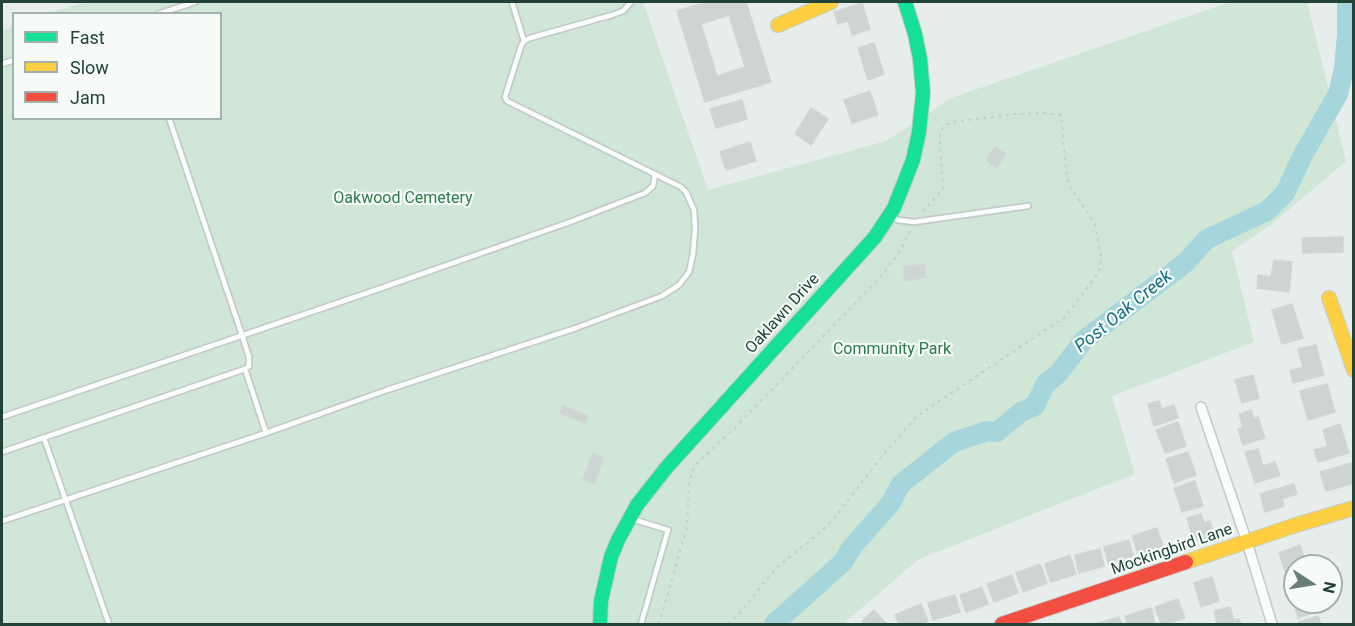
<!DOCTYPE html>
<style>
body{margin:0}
#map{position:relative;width:1355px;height:626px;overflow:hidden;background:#e7edea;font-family:Roboto,sans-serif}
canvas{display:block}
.frame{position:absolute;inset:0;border:3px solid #224239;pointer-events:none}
.legend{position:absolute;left:12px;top:12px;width:210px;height:108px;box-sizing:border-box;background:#f6fbf8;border:2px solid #a1b1ac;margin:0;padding:8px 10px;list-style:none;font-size:18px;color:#224239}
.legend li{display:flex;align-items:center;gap:12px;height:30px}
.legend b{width:30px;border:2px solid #a1b1ac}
.north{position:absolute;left:1283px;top:554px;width:60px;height:60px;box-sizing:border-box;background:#f6fbf8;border:2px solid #a1b1ac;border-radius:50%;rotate:102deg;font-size:16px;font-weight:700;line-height:24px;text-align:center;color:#224239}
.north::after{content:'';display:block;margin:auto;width:21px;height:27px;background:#677e77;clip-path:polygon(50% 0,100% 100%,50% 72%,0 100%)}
</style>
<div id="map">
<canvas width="1355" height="626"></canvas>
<div class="frame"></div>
<ul class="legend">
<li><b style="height:8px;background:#16e098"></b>Fast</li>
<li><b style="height:8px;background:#ffcf43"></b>Slow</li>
<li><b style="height:8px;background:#f24e42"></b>Jam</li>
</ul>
<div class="north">N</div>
</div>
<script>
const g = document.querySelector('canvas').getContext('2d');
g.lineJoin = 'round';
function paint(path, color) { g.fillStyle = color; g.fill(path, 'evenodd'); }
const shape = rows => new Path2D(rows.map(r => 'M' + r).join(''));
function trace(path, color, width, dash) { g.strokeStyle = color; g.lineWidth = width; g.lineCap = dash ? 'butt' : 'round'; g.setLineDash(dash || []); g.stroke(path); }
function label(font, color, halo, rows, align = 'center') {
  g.font = font + ' Roboto,sans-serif'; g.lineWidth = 4.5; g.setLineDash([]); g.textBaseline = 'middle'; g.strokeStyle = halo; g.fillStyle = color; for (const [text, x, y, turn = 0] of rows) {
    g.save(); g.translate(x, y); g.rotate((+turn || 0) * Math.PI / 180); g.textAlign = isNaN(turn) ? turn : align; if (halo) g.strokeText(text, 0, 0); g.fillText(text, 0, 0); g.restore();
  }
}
const green = shape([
 [85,2,643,2,708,190,886,141,951,98,1230,2,1307,2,1346,161,1272,224,1232,251,1254,342,1112,396,1135,474,919,559,843,624,2,624,2,31,13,27,14,118,220,118,220,14,51,13]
]);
const river = shape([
 [774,624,843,562,852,547,890,504,901,484,954,442,987,431,997,432,1021,412,1035,406,1046,383,1058,374,1084,340,1185,263,1207,239,1267,211,1285,193,1304,153,1338,94,1344,68,1347,35,1347,3,1348,2]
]);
const building = shape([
 [707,2,746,2,771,82,705,102,677,11,707,2],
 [729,15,745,67,717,76,701,24,729,15],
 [862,3,870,29,852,35,848,21,838,24,834,12,862,3],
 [874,43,884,74,868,80,858,48,874,43],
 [870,91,878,115,852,123,844,100,870,91],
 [742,100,747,119,716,128,710,109,742,100],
 [811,108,828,119,811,145,795,134,811,108],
 [750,142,756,161,726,170,720,152,750,142],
 [995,146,1006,154,997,168,986,160,995,146],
 [1343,237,1343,252,1303,253,1302,238,1343,237],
 [1274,260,1292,262,1289,292,1257,288,1258,275,1271,277,1274,260],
 [924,264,926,277,905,281,903,267,924,264],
 [1292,304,1303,338,1282,344,1272,310,1292,304],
 [1316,345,1324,375,1293,383,1290,371,1303,367,1298,349,1316,345],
 [1253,375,1259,398,1242,403,1235,380,1253,375],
 [1327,384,1335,412,1308,420,1300,391,1327,384],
 [1159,401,1162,409,1174,405,1178,418,1154,426,1148,404,1159,401],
 [563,406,588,416,585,423,560,413,563,406],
 [1251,410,1254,419,1258,417,1265,438,1243,445,1238,429,1243,427,1239,414,1251,410],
 [1178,422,1186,446,1165,453,1156,430,1178,422],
 [1340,424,1349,453,1318,462,1314,450,1328,446,1323,430,1340,424],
 [1258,449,1263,466,1275,462,1280,475,1255,483,1245,452,1258,449],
 [1188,452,1196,475,1174,483,1166,459,1188,452],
 [593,454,604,458,594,484,583,479,593,454],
 [1351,463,1354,472,1354,483,1326,491,1320,472,1351,463],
 [1195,481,1203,506,1182,512,1174,488,1195,481],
 [1294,484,1297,494,1282,499,1284,506,1265,512,1260,494,1294,484],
 [1201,514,1204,523,1210,521,1214,536,1194,542,1187,518,1201,514],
 [1157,528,1163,546,1138,554,1132,536,1157,528],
 [1129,540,1133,556,1108,563,1104,547,1129,540],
 [1300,545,1307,566,1295,566,1295,575,1287,577,1279,553,1300,545],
 [1100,549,1104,566,1079,573,1075,555,1100,549],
 [1070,555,1076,574,1051,582,1045,564,1070,555],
 [1040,564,1047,583,1023,592,1016,573,1040,564],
 [1012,575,1018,593,994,602,987,584,1012,575],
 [1212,577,1219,601,1201,607,1194,583,1212,577],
 [1295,585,1295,602,1315,602,1309,604,1312,613,1298,618,1288,587,1295,585],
 [982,587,988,604,966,612,960,595,982,587],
 [955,595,960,612,933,620,928,603,955,595],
 [1178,599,1185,618,1165,624,1161,624,1155,607,1178,599],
 [921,604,928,621,920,624,899,624,895,615,921,604],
 [1230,607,1234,620,1239,619,1241,624,1217,624,1214,611,1230,607],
 [1151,608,1155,624,1127,624,1125,616,1151,608],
 [874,610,887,624,865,624,862,621,874,610],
 [1318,616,1321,624,1299,624,1299,622,1318,616],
 [1119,617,1122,624,1095,624,1119,617]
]);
const path = shape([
 [659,624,687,527,689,484,693,469,699,461,734,429,884,273,901,250,910,230],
 [728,624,740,613,776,568,824,529,835,517,879,460,917,416,1065,317,1096,276,1100,268,1101,256,1095,225,1086,210,1070,187,1067,179,1061,115,1044,113,1016,114,952,122,944,126,940,133,940,146,943,189,921,213]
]);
const lane = shape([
 [512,2,524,41],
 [158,14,195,2],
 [2,64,14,60],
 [892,217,898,220,914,222,1028,206],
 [245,369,266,433],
 [2,417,370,292,570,222,645,193,653,186,655,174],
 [44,438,109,624],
 [2,452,245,369,249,366,249,357,242,335,169,118],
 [632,519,668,530,641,624],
 [2,521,266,433,387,390,576,328,662,296,679,285,689,272,693,254,695,229,694,210,686,192,681,187,507,101,505,97,521,46,524,41,530,38,612,15,623,11,631,2]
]);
const street = shape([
 [1201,407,1247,542,1272,624]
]);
const fast = shape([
 [600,624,601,601,611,557,618,540,637,505,667,467,875,237,894,208,913,160,919,132,923,93,920,59,915,34,905,2]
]);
const slow = shape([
 [778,25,831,2],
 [1329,298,1354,370],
 [1186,562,1296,525,1354,508]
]);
const jam = shape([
 [1002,624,1186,562]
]);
const parkNames = [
 ["Oakwood Cemetery",403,199],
 ["Community Park",892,350]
];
const streetNames = [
 ["Oaklawn Drive",783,314,-48],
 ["Mockingbird Lane",1172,550,-19]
];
const waterNames = [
 ["Post Oak Creek",1124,312,-39]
];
paint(green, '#d0e6d6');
trace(river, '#a6d5dc', 20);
paint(building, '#ced4d1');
trace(building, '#cfd6d3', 1.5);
trace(lane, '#c4cac7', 8);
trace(street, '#c4cac7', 12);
trace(fast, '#c2cac7', 16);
trace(slow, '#c2cac7', 16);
trace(jam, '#c2cac7', 16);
trace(path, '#c6cecc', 2, [3, 4.5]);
trace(lane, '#fbfcfc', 4.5);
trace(street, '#fbfcfc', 9);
trace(fast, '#16e098', 14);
trace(slow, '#ffcf43', 14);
trace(jam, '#f24e42', 14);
label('16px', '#2a7c49', '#f6fbf8', parkNames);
label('16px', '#224239', '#f6fbf8', streetNames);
label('italic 18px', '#187183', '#f6fbf8', waterNames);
</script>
